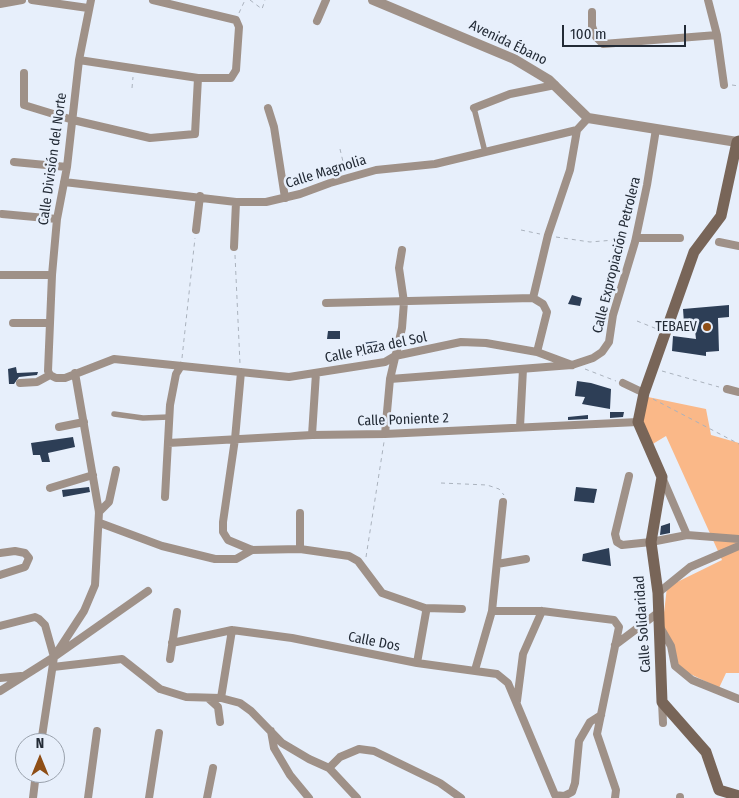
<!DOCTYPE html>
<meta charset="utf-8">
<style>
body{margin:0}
#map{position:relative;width:739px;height:798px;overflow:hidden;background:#e7effb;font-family:"Fira Sans Condensed",sans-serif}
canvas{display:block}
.north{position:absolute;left:15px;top:733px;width:50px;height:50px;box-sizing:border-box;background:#e7effb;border:1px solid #99a1ac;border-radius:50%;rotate:0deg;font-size:14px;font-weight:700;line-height:20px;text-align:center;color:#232b36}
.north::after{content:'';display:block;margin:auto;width:18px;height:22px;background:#8e4e16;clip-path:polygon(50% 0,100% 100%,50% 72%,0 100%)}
.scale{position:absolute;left:562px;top:25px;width:124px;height:22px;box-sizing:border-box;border:2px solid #232b36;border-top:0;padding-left:6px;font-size:15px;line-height:18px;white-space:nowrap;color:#232b36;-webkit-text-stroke:4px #e7effb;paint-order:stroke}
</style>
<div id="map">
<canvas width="739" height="798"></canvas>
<div class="north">N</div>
<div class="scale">100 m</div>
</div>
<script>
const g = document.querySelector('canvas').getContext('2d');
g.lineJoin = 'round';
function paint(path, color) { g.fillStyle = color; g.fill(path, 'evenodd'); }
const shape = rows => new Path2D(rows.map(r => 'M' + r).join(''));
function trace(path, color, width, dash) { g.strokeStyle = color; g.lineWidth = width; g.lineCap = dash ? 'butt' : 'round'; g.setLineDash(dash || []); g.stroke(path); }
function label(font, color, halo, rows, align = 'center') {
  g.font = font + ' "Fira Sans Condensed",sans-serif'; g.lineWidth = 5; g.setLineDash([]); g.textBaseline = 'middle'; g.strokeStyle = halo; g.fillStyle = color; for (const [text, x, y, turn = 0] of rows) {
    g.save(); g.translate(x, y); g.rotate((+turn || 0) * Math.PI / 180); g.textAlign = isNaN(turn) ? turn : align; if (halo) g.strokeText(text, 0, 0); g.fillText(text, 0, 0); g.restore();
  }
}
const green = shape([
 [648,397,706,409,711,435,739,443,739,673,726,673,719,688,678,668,662,630,667,587,722,560,666,436,646,448,640,433]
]);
const building = shape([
 [572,295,582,298,580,306,568,304],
 [729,305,729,317,718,318,719,351,706,352,706,356,672,351,673,336,696,339,694,322,684,323,683,309],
 [328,331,340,331,340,339,327,339],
 [377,341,378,353,362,356,362,343],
 [16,367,17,373,38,372,37,375,19,377,14,384,9,384,8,369],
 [577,381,591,383,611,389,610,409,582,404,585,397,575,396],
 [610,412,624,412,623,417,610,418],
 [588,415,588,419,568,420,568,417],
 [73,437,75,447,48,453,50,462,42,462,40,455,33,455,31,443],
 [89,487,90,492,63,497,62,490],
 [576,487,597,489,594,503,574,501],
 [670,523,670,533,660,535,661,526],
 [609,548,611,566,582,561,583,554]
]);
const path = shape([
 [250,0,262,9,265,0],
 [239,13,245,0],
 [732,85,739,86],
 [132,88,133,77],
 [340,149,345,170],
 [521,230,540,234],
 [556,237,590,242,627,239],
 [235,255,240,364],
 [637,321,657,329],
 [182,358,195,238],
 [585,369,616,381],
 [662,371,719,387],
 [653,399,739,444],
 [441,483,487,485,499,489,504,495],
 [366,557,384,442]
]);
const pedestrian = shape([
 [474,108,485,152],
 [114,414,143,418,169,417]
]);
const minor = shape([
 [32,0,88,8],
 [708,0,717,35,724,85],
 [0,4,22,0],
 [592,12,592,26,596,37,603,44,717,35],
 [317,21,326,0],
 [79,60,198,78,231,78,236,70,239,27,236,20,153,0],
 [24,73,24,105,73,120,150,138,195,134,198,78],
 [268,108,274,127,285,198],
 [474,108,510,94,555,85],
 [14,162,67,167],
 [64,182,236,202,266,202,300,194,330,183,376,170,435,164,577,130,588,118],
 [2,214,57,219],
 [196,230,200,196],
 [636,238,680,238],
 [719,242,739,246],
 [234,247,236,202],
 [0,275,52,275],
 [533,298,548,235,570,170,577,130],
 [533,298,543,304,547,312,537,352],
 [326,303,533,298],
 [13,323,50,323],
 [241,372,235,439,223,522,223,532,228,540,252,550,300,549,349,556,358,561,382,593,425,608],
 [50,375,56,378,65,378,114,359,289,377,385,362,395,356,461,342,486,343,537,352,572,365],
 [50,375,48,371,52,275,57,219,67,167,79,60,91,0],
 [390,379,572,365,593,358,602,352,609,342,613,315,635,242,647,185,656,129],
 [20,383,37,382,50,375],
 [623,383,644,393],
 [727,389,739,392],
 [59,427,84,422],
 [520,427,523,369],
 [385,434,390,379,402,328,404,302,399,268,402,250],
 [312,435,316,373],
 [168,443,312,435,385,434,638,422],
 [629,476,615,534,617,542,622,545,651,542,687,535,739,539],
 [662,477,687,535],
 [50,488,93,475],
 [165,497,170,405,176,374,181,366],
 [99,512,109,502,116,470],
 [100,523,162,546,215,559,236,559,252,550],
 [300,549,300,513],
 [0,553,15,551,25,553,29,558,25,567,0,575],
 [497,564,526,559],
 [658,593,690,567,739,546],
 [425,608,462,609],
 [492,611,542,611,614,620,619,627,597,734,616,790,615,798],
 [0,626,35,617,39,619,45,625,54,657],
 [660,627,671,646,675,666,692,680,739,699],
 [172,643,232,630,292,638,417,663,497,674,508,683,555,795,564,796,572,792,575,783,579,741,590,722,601,715],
 [615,645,659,612],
 [170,659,177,612],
 [417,663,426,612,425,608],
 [53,667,122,659,160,689,186,697,221,698,240,703,251,711,282,743,309,759,329,768,357,798],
 [475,670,492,611,503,502],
 [0,678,21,676],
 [0,691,54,657,148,591],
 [208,698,218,707,220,722],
 [221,698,232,630],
 [517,701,523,654,542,611],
 [662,702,663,723],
 [271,731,274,748,290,775,309,798],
 [41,743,54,657,84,611,95,585,99,512,75,373],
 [329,768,340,757,359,749,374,751,440,783,461,798],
 [33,798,36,773],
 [88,798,97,731],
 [149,798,159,733],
 [207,798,213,768],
 [680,798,680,797]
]);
const tertiary = shape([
 [373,0,514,59,549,80,588,118,737,142]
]);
const secondary = shape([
 [739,141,737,142,721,216,694,252,644,393,638,422,662,477,651,542,658,593,662,702,706,752,719,790,739,796]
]);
const markers = [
 [707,327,5,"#8e4e16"]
];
const streetNames = [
 ["Avenida Ébano",508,43,26],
 ["Calle División del Norte",53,159,-82],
 ["Calle Magnolia",326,172,-17],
 ["Calle Expropiación Petrolera",617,255,-76],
 ["Calle Plaza del Sol",376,348,-12],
 ["Calle Poniente 2",403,420,-2],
 ["Calle Solidaridad",643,624,-94],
 ["Calle Dos",374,642,11]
];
const poiNames = [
 ["TEBAEV",697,327]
];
paint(green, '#fab888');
paint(building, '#2d3e56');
trace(path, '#aab2bd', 1, [4, 4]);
trace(pedestrian, '#9f9188', 5.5);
trace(minor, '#9f9188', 8);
trace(tertiary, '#9f9188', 10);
trace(secondary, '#786558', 11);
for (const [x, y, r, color] of markers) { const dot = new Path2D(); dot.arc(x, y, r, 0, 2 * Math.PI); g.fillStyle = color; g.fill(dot); trace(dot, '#e7effb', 2); }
label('14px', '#232b36', '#e7effb', streetNames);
label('14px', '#232b36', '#e7effb', poiNames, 'right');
</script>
